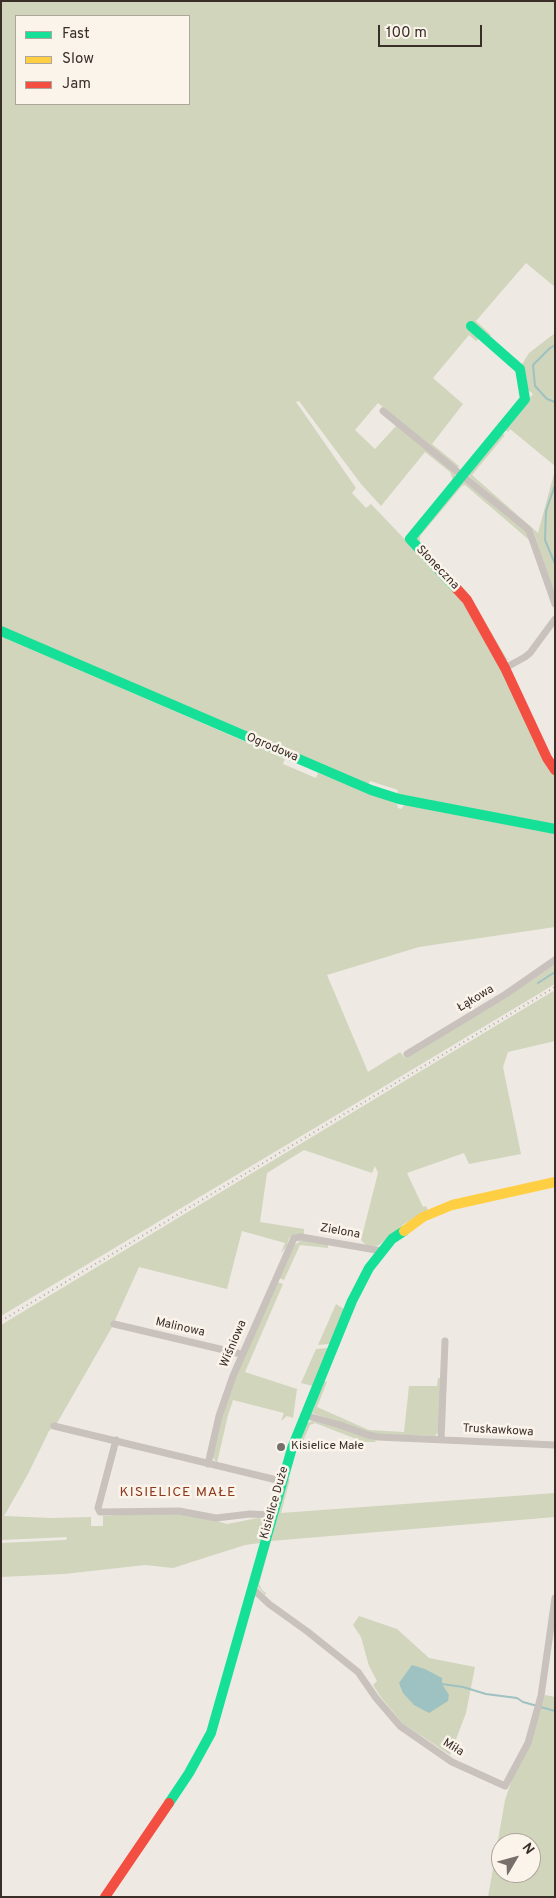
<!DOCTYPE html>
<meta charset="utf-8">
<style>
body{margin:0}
#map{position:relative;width:556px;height:1898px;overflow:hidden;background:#efe9e3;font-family:Overpass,sans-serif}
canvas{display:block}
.frame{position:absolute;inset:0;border:2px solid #3a2e29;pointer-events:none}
.legend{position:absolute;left:15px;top:15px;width:175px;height:90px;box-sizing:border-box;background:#fbf4eb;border:1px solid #aea59d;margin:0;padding:6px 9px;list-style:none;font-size:15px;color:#3a2e29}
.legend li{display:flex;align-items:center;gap:10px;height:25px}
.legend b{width:25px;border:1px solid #aea59d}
.north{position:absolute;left:491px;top:1833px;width:50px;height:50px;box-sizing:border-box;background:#fbf4eb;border:1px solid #aea59d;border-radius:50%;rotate:53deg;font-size:14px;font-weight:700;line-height:20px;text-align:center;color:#3a2e29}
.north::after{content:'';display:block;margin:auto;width:18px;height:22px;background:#796f6a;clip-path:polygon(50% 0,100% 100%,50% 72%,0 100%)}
.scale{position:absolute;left:378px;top:25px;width:104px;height:22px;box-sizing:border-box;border:2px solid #3a2e29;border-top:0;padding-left:6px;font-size:15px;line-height:18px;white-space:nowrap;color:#3a2e29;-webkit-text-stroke:4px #fbf4eb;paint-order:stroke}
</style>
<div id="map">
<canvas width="556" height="1898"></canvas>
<div class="frame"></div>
<ul class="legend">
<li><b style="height:6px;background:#16e098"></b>Fast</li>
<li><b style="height:6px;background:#ffcf43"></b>Slow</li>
<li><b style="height:6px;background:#f24e42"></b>Jam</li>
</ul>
<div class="north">N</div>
<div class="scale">100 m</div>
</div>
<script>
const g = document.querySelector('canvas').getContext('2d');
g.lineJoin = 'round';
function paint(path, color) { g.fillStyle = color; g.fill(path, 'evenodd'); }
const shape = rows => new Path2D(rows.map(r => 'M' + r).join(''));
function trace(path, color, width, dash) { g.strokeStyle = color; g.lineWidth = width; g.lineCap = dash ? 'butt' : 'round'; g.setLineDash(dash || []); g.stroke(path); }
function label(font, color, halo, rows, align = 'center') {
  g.font = font + ' Overpass,sans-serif'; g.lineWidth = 5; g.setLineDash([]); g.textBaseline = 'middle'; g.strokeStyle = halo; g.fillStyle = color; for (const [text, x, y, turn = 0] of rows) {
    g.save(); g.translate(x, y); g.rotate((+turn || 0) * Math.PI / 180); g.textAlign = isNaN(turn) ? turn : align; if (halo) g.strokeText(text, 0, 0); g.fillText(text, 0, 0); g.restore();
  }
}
const green = shape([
 [1,1,555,1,555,287,526,263,476,321,491,335,488,338,479,338,476,341,469,335,433,378,463,404,432,444,459,466,457,468,378,403,355,430,375,449,396,426,455,473,455,476,453,480,450,472,425,452,381,506,361,484,299,401,296,402,356,488,352,493,366,508,371,504,455,592,483,632,545,760,555,776,555,826,397,795,398,790,370,781,368,785,1,628],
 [16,16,189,16,189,104,16,104],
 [555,333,555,466,510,429,508,432,504,429,533,394,527,389,521,366,529,353],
 [501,433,505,435,472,475,538,533,555,470,555,596,533,530,469,476,469,472],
 [462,481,465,482,527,532,532,544,528,539,465,485,462,486,420,536,420,542,467,592,507,659,510,660,504,660,475,607,417,540,417,536],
 [1,636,285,759,283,764,316,778,318,773,397,804,398,808,401,809,405,804,555,833,555,927,419,947,327,975,368,1072,400,1052,405,1058,509,996,555,964,555,984,1,1316],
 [555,990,555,1041,508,1052,503,1067,521,1154,469,1164,464,1153,407,1173,423,1207,426,1206,428,1210,404,1224,379,1245,376,1246,366,1245,361,1240,378,1173,375,1166,372,1173,304,1150,267,1173,260,1222,304,1229,304,1234,293,1235,289,1238,287,1246,281,1253,285,1243,242,1231,227,1289,139,1267,111,1329,57,1423,49,1431,28,1474,4,1516,51,1518,91,1517,91,1526,103,1526,103,1516,144,1513,197,1515,227,1524,258,1518,263,1520,266,1526,260,1543,245,1545,173,1568,145,1565,64,1574,1,1577,1,1543,66,1540,67,1537,1,1540,1,1325],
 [304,1240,328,1244,328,1248,300,1245,284,1280,279,1278,293,1246,300,1241],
 [277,1282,283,1284,245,1372,297,1389,293,1418,287,1416,281,1421,284,1413,233,1400,228,1415,217,1463,212,1457,221,1418,235,1376],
 [336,1304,344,1309,331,1341,329,1344,318,1345],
 [328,1348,313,1386,301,1383,316,1349],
 [438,1378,441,1378,439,1431,435,1436,371,1434,312,1413,324,1381,327,1382,317,1407,369,1430,404,1432,409,1386,437,1386],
 [312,1421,338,1427,375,1440,376,1442,364,1442,315,1423,310,1425,303,1441,300,1437,305,1424],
 [285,1479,290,1479,281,1513,555,1493,555,1517,271,1541,259,1584,262,1590,266,1593,265,1595,257,1586],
 [359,1616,397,1629,429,1658,475,1667,466,1713,450,1755,402,1723,380,1696,373,1685,377,1681,369,1666,361,1637,353,1625],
 [545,1695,555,1697,555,1897,488,1897,505,1800,512,1779,530,1746],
 [501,1843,531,1843,531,1873,501,1873]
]);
const water = shape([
 [412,1665,425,1669,442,1678,442,1684,449,1695,448,1701,429,1713,414,1705,403,1693,399,1683]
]);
const stream = shape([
 [555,345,550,348,533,365,535,386,547,399,555,402],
 [555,485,546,511,545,540,555,564],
 [538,983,555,972],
 [442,1684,463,1687,486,1694,517,1698,523,1702,555,1711]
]);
const street = shape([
 [383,411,529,530,555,604],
 [505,668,525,657,530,653,555,619],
 [407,1054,506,994,555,960],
 [114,1324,241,1354],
 [304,1415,340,1425,368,1435,378,1437,555,1445],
 [54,1426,281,1481],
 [116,1440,98,1508,100,1512,179,1511,216,1518,250,1514,271,1515],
 [441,1440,445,1341],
 [208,1464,219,1416,233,1376,294,1238,301,1237,382,1251],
 [252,1588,269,1604,308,1632,358,1672,376,1698,400,1726,452,1762,505,1786,528,1743,541,1696,555,1598]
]);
const fast = shape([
 [456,588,410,539,525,399,520,369,471,326],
 [1,631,371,790,399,799,555,829],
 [169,1803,189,1773,211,1733,292,1448,352,1301,369,1268,392,1239,404,1231]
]);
const slow = shape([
 [404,1231,423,1217,452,1205,555,1182]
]);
const jam = shape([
 [456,588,467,600,505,668,547,758,555,770],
 [105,1897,169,1803]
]);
const rail = shape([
 [1,1321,555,987]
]);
const markers = [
 [281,1447,5,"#796f6a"]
];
const streetNames = [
 ["Słoneczna",437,568,46],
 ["Ogrodowa",272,748,23],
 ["Łąkowa",476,999,-31],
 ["Zielona",340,1232,10],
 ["Malinowa",180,1328,13],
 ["Wiśniowa",234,1344,-67],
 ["Truskawkowa",498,1431,3],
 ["Kisielice Duże",275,1503,-74],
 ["Miła",453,1748,32]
];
const poiNames = [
 ["Kisielice Małe",291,1447]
];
const neighbourhoodNames = [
 ["KISIELICE MAŁE",178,1493]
];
paint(green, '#d0d5bc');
paint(water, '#9ec2c1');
trace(stream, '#9ec2c1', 2);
trace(street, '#c8c1bc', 7);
trace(fast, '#16e098', 10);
trace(slow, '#ffcf43', 10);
trace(jam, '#f24e42', 10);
trace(rail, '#b0aaa6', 2, [1, 4]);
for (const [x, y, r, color] of markers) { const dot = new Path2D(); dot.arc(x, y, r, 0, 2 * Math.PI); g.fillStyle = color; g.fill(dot); trace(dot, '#fbf4eb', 2); }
label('12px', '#3a2e29', '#fbf4eb', streetNames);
label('12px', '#3a2e29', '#fbf4eb', poiNames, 'left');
g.letterSpacing = '1px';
label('14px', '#8e381d', '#fbf4eb', neighbourhoodNames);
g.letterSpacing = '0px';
</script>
